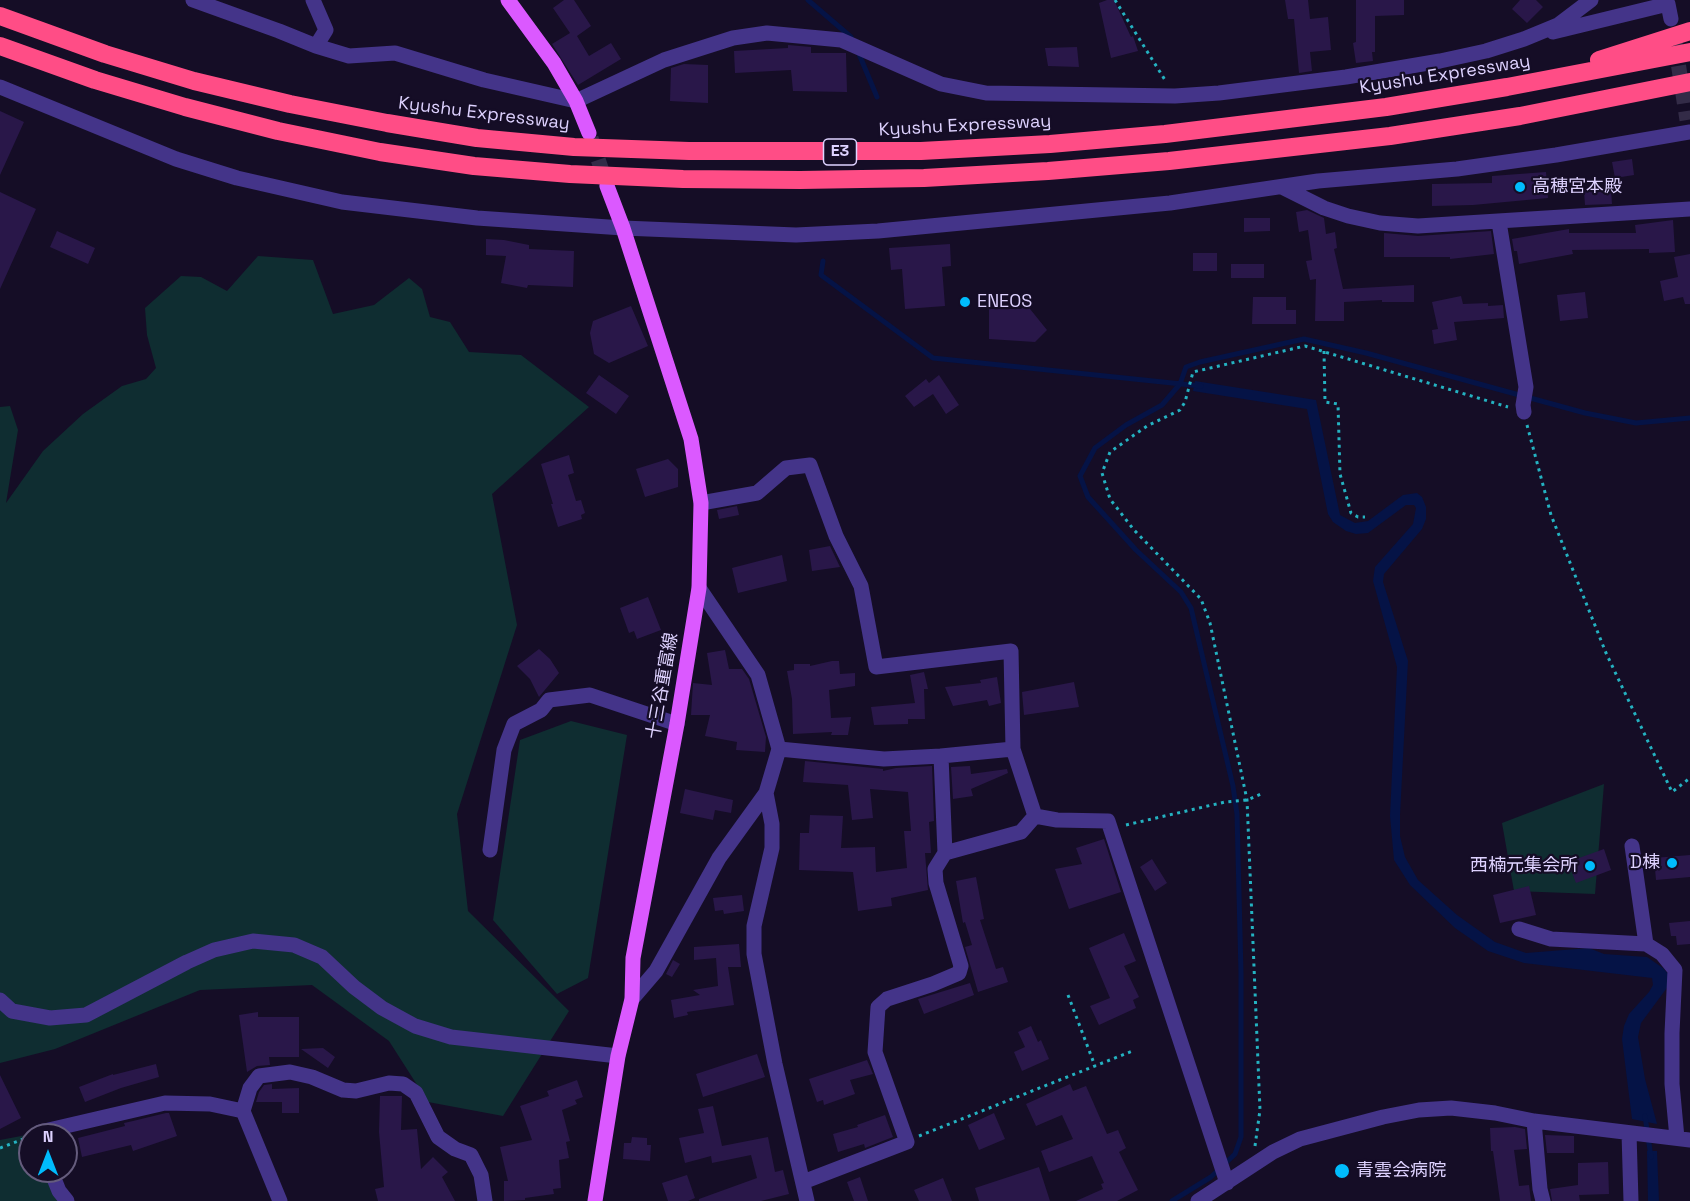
<!DOCTYPE html>
<meta charset="utf-8">
<style>
body{margin:0}
#map{position:relative;width:1690px;height:1201px;overflow:hidden;background:#150d26;font-family:"Space Grotesk",sans-serif}
canvas{display:block}
.north{position:absolute;left:18px;top:1123px;width:60px;height:60px;box-sizing:border-box;background:#150d26;border:2px solid #655c7d;border-radius:50%;rotate:0deg;font-size:16px;font-weight:700;line-height:24px;text-align:center;color:#ded2ff}
.north::after{content:'';display:block;margin:auto;width:21px;height:27px;background:#00bcfd;clip-path:polygon(50% 0,100% 100%,50% 72%,0 100%)}
</style>
<div id="map">
<canvas width="1690" height="1201"></canvas>
<div class="north">N</div>
</div>
<script>
const g = document.querySelector('canvas').getContext('2d');
g.lineJoin = 'round';
function paint(path, color) { g.fillStyle = color; g.fill(path, 'evenodd'); }
const shape = rows => new Path2D(rows.map(r => 'M' + r).join(''));
function trace(path, color, width, dash) { g.strokeStyle = color; g.lineWidth = width; g.lineCap = dash ? 'butt' : 'round'; g.setLineDash(dash || []); g.stroke(path); }
function label(font, color, halo, rows, align = 'center') {
  g.font = font + ' "Space Grotesk","Noto Sans JP",sans-serif'; g.lineWidth = 4.5; g.setLineDash([]); g.textBaseline = 'middle'; g.strokeStyle = halo; g.fillStyle = color; for (const [text, x, y, turn = 0] of rows) {
    g.save(); g.translate(x, y); g.rotate((+turn || 0) * Math.PI / 180); g.textAlign = isNaN(turn) ? turn : align; if (halo) g.strokeText(text, 0, 0); g.fillText(text, 0, 0); g.restore();
  }
}
const green = shape([
 [258,256,313,260,333,314,374,305,409,278,422,289,430,317,450,322,469,352,521,355,589,407,492,494,517,625,457,814,468,911,569,1011,503,1116,428,1102,389,1041,312,985,200,990,55,1049,0,1063,0,407,10,406,18,430,6,503,43,451,83,414,122,386,146,379,156,368,147,335,145,308,181,276,201,277,227,291],
 [571,721,627,735,588,978,557,994,493,920,520,740],
 [1604,784,1595,894,1514,891,1502,823],
 [37,1133,38,1135,30,1135,30,1171,51,1171,62,1201,0,1201,0,1140]
]);
const water = shape([
 [1195,381,1316,400,1340,515,1355,523,1368,521,1403,495,1417,493,1422,497,1426,507,1426,519,1422,529,1384,574,1383,582,1408,661,1400,815,1400,836,1405,857,1418,880,1457,915,1495,942,1526,953,1589,948,1604,954,1647,957,1663,968,1669,975,1669,985,1641,1023,1638,1037,1645,1079,1657,1124,1632,1119,1622,1039,1624,1026,1629,1014,1649,992,1653,985,1652,978,1524,963,1488,951,1455,928,1410,885,1394,860,1390,816,1397,667,1373,581,1375,567,1413,524,1416,508,1414,505,1406,505,1368,533,1356,534,1346,531,1333,522,1328,514,1307,409,1193,391],
 [1647,1151,1657,1151,1659,1201,1648,1201]
]);
const stream = shape([
 [808,0,851,37],
 [859,54,877,97],
 [823,261,821,275,933,358,1201,386],
 [1645,1116,1651,1157],
 [1172,1201,1211,1177,1235,1154,1241,1137,1241,973,1237,814,1233,786,1191,608,1181,592,1136,550,1088,497,1080,476,1095,448,1126,425,1162,405,1180,384,1186,367,1200,362,1304,339,1366,353,1585,413,1636,423,1690,418]
]);
const building = shape([
 [564,0,574,0,591,26,577,36,589,56,611,43,621,59,578,85,552,44,570,33,553,8],
 [1107,0,1114,0,1131,37,1133,36,1138,51,1111,58,1099,3],
 [1285,0,1308,0,1310,19,1328,17,1331,50,1310,52,1312,71,1299,73,1294,19,1288,19],
 [1356,0,1404,0,1404,15,1375,16,1375,52,1372,52,1373,61,1356,63,1353,43,1356,42],
 [1520,0,1536,0,1543,7,1527,23,1512,9],
 [788,45,811,47,811,53,846,53,847,92,793,91,791,70,735,73,734,51,788,48],
 [1077,47,1079,67,1048,66,1045,48],
 [684,64,708,65,708,103,670,101,671,68],
 [0,111,24,122,0,175],
 [1632,159,1634,175,1615,178,1612,162],
 [1546,172,1548,198,1473,205,1432,206,1432,184,1492,183,1492,176],
 [1611,190,1612,204,1585,205,1584,191],
 [0,192,36,209,0,289],
 [1307,210,1324,218,1326,234,1335,232,1337,248,1334,249,1343,289,1414,285,1414,302,1382,302,1382,300,1344,302,1344,321,1315,321,1316,279,1310,280,1306,261,1312,260,1308,230,1299,232,1296,212],
 [1244,218,1270,218,1270,231,1244,232],
 [1673,220,1675,252,1649,253,1649,249,1572,250,1573,254,1519,264,1517,251,1514,251,1512,239,1569,229,1569,233,1636,233,1635,225],
 [57,231,95,248,88,264,50,247],
 [1491,231,1494,254,1450,259,1450,257,1384,257,1384,233,1418,236],
 [486,239,504,240,529,245,529,249,574,251,573,287,528,285,527,288,501,283,506,256,486,255],
 [950,244,951,266,942,267,945,306,905,309,902,269,891,270,889,248],
 [1193,253,1217,253,1217,271,1193,271],
 [1690,254,1690,304,1685,304,1683,297,1664,301,1660,281,1678,277,1674,257],
 [1231,264,1264,264,1264,278,1231,278],
 [1585,292,1588,318,1560,321,1557,295],
 [1461,296,1463,304,1488,303,1488,306,1503,305,1504,318,1454,322,1457,340,1434,344,1432,330,1438,329,1432,302],
 [1253,297,1286,297,1286,310,1296,310,1296,324,1252,324],
 [1026,304,1047,330,1035,342,989,339,989,309,1021,309],
 [631,306,648,346,609,363,594,354,590,333,593,321],
 [599,375,629,396,616,414,586,393],
 [939,375,959,405,946,414,933,394,914,407,905,396,926,379,929,383],
 [569,455,574,473,568,475,576,501,581,500,585,513,581,515,582,519,558,527,551,504,553,504,541,464],
 [668,459,678,469,678,487,645,497,636,469],
 [737,506,739,515,719,519,717,510],
 [830,546,840,567,812,571,809,550],
 [782,555,787,581,738,593,732,568],
 [648,597,661,630,637,639,634,631,629,633,620,608],
 [539,649,550,659,559,673,539,697,530,679,517,666],
 [725,650,729,669,742,669,749,679,766,737,765,752,736,750,737,742,705,736,710,715,691,715,693,683,712,685,707,653],
 [832,661,839,661,840,674,855,673,855,686,829,690,831,718,851,717,848,735,831,735,832,732,793,734,792,699,787,671,794,670,794,664,810,664,810,666],
 [924,672,928,689,924,689,925,719,908,719,908,724,874,725,871,707,915,703,910,675],
 [997,677,1001,703,989,706,987,700,953,706,945,687,981,683,980,680],
 [1074,682,1079,707,1024,715,1022,692],
 [805,761,883,769,883,771,896,768,932,766,934,821,929,822,931,853,925,853,928,890,891,898,892,906,858,911,853,872,799,870,800,833,809,833,810,815,843,816,841,848,875,847,876,872,907,868,904,831,911,831,908,792,870,789,873,818,852,820,848,785,803,782],
 [970,766,971,774,1007,769,1008,773,971,789,973,796,953,799,951,767],
 [685,789,733,800,731,813,715,810,713,820,680,813],
 [1104,839,1121,892,1069,909,1055,869,1082,864,1076,848],
 [1604,849,1611,870,1576,883,1568,862],
 [1690,855,1690,877,1656,880,1654,858],
 [1152,859,1167,883,1155,891,1140,867],
 [976,877,984,919,980,920,996,969,1003,967,1008,982,978,992,965,947,972,945,965,922,963,923,956,881],
 [1529,886,1536,915,1500,923,1493,895],
 [742,895,744,911,724,914,723,910,715,911,713,898],
 [1690,921,1690,944,1677,945,1676,936,1671,936,1669,923],
 [1124,933,1136,961,1124,966,1139,997,1133,1000,1136,1008,1099,1025,1090,1006,1110,998,1089,948],
 [739,944,741,967,728,967,734,1005,687,1012,688,1015,674,1018,671,1000,700,995,693,990,718,986,716,958,694,960,694,947],
 [673,960,680,964,672,977,666,974],
 [970,983,974,995,924,1014,918,999],
 [258,1012,258,1017,299,1017,299,1057,269,1057,270,1065,257,1066,247,1072,239,1015],
 [1031,1026,1038,1042,1041,1040,1049,1059,1022,1071,1014,1052,1025,1047,1018,1032],
 [323,1048,335,1057,328,1068,301,1049],
 [757,1054,765,1077,703,1097,696,1074],
 [867,1060,873,1074,850,1080,855,1094,824,1105,823,1100,817,1102,809,1079],
 [156,1064,159,1077,121,1088,85,1102,79,1087,113,1074,113,1075],
 [0,1075,21,1118,0,1129],
 [577,1080,583,1097,575,1100,577,1104,562,1110,570,1141,566,1142,569,1158,559,1160,561,1188,553,1189,554,1194,525,1198,525,1200,504,1201,504,1181,508,1181,500,1147,532,1140,520,1106,549,1096,547,1091],
 [272,1084,272,1089,299,1088,299,1113,282,1113,282,1102,256,1102,259,1092,264,1085],
 [1070,1084,1073,1091,1086,1086,1107,1134,1118,1130,1126,1148,1119,1152,1138,1190,1117,1201,1076,1201,1103,1189,1101,1184,1104,1183,1092,1156,1049,1172,1041,1151,1073,1139,1062,1115,1036,1126,1026,1104],
 [380,1096,402,1096,401,1130,417,1129,421,1169,433,1157,448,1172,442,1177,455,1201,378,1201,375,1189,384,1187,379,1132],
 [713,1106,722,1146,768,1137,775,1172,783,1170,789,1194,761,1201,699,1201,699,1199,757,1178,751,1155,712,1163,711,1156,685,1163,679,1138,704,1133,698,1109],
 [166,1113,169,1113,177,1136,133,1151,131,1145,82,1157,78,1138,125,1126,124,1123,133,1121],
 [994,1113,1005,1139,979,1150,968,1125],
 [885,1115,893,1137,865,1148,864,1144,838,1152,833,1134,858,1127,857,1125],
 [1515,1127,1525,1129,1527,1149,1514,1150,1519,1186,1529,1185,1531,1201,1500,1201,1493,1151,1491,1151,1490,1128],
 [1545,1135,1574,1136,1574,1153,1547,1153],
 [632,1137,647,1138,647,1145,651,1145,650,1161,623,1159,624,1143,631,1143],
 [1608,1162,1609,1194,1579,1195,1580,1201,1552,1201,1550,1189,1578,1185,1578,1189,1578,1163],
 [1039,1167,1050,1201,979,1201,975,1188],
 [687,1175,695,1198,688,1201,668,1201,662,1183],
 [860,1177,868,1201,854,1201,847,1182],
 [943,1178,952,1201,919,1201,914,1190]
]);
const minorTunnel = shape([
 [1675,43,1687,120]
]);
const majorTunnel = shape([
 [591,138,607,186]
]);
const path = shape([
 [1115,0,1165,80],
 [1324,351,1325,402,1338,404,1340,474,1351,513,1358,517,1365,517],
 [1527,425,1551,515,1606,653,1672,792,1690,778],
 [1126,825,1225,802,1247,800,1261,794],
 [1068,995,1095,1066],
 [919,1136,1135,1050],
 [1255,1146,1260,1110,1247,800,1210,623,1201,599,1134,530,1110,499,1102,473,1110,452,1147,426,1180,410,1185,402,1193,372,1305,346,1508,407],
 [0,1148,26,1138]
]);
const minor = shape([
 [193,0,279,31,316,46,349,56,395,53,484,80,576,101,664,60,733,38,767,33,841,40,941,84,986,93,1175,96,1219,93,1346,77,1440,61,1486,51,1524,39,1558,25,1591,0],
 [313,0,326,30,316,46],
 [1553,32,1668,4,1671,19],
 [0,87,176,159,237,178,342,202,477,218,623,228,796,235,878,231,1170,203,1318,181,1457,169,1556,155,1690,132],
 [1282,187,1324,208,1348,216,1380,223,1418,226,1690,209],
 [1499,222,1526,387,1523,405,1524,412],
 [701,503,757,493,786,468,810,465,836,536,861,586,876,667,1011,651,1013,749],
 [779,749,884,759,941,756,945,853,1021,832,1035,816,1057,820,1108,821,1227,1183],
 [941,756,1013,749,1035,816],
 [766,793,772,824,772,848,754,926,754,954,775,1064,807,1201],
 [1632,846,1646,944],
 [490,850,504,750,514,724,541,710,549,700,590,695,677,724],
 [1519,929,1551,939,1646,944,1662,954,1675,970,1672,1033,1672,1084,1677,1138],
 [632,999,656,971,719,858,766,793,779,749,758,675,699,588],
 [0,1000,12,1011,50,1018,86,1015,187,962,214,950,253,941,294,945,322,957,354,987,382,1008,415,1026,451,1037,618,1056],
 [1534,1121,1540,1189,1543,1201],
 [1629,1133,1631,1201],
 [40,1135,40,1132,165,1103,210,1104,243,1111],
 [51,1171,59,1191,67,1201],
 [803,1182,907,1142,875,1052,878,1007,887,999,933,984,959,973,961,966,936,883,935,869,945,853],
 [280,1201,243,1111,250,1088,259,1076,290,1072,312,1077,343,1090,356,1091,389,1083,403,1084,416,1093,438,1137,455,1149,471,1155,481,1175,485,1201],
 [1198,1201,1273,1152,1300,1139,1383,1117,1419,1110,1451,1108,1495,1113,1534,1121,1690,1140]
]);
const major = shape([
 [508,0,554,63,576,101,589,133],
 [595,1201,618,1056,632,999,633,958,677,724,699,588,701,503,691,439,623,228,607,186]
]);
const highway = shape([
 [0,16,105,54,194,81,290,104,387,123,477,138,574,147,689,151,921,151,1050,144,1165,134,1386,107,1507,87,1690,52],
 [0,46,95,80,185,107,278,131,380,152,474,166,570,174,683,179,800,180,924,178,1048,171,1169,161,1390,136,1520,116,1690,82],
 [1599,60,1690,31]
]);
const markers = [
 [1520,187,6,"#00bcfd"],
 [965,302,6,"#00bcfd"],
 [1672,863,6,"#00bcfd"],
 [1590,866,6,"#00bcfd"],
 [1342,1171,8,"#00bcfd"]
];
const shields = [
 [840,152,33]
];
const shieldNames = [
 ["E3",840,152]
];
const streetNames = [
 ["Kyushu Expressway",1445,75,-9],
 ["Kyushu Expressway",484,114,7],
 ["Kyushu Expressway",965,126,-3],
 ["十三谷重富線",663,686,-80]
];
const poiNames = [
 ["高穂宮本殿",1532,187],
 ["ENEOS",977,302],
 ["D棟",1660,863,"right"],
 ["西楠元集会所",1578,866,"right"],
 ["青雲会病院",1356,1171]
];
paint(green, '#0f2d31');
paint(water, '#051346');
trace(stream, '#051346', 5);
paint(building, '#291749');
trace(minorTunnel, '#332b47', 15, [15, 8]);
trace(majorTunnel, '#332b47', 15, [15, 8]);
trace(path, '#24b2c1', 3, [3, 4.5]);
trace(minor, '#443489', 15);
trace(major, '#db59ff', 15);
trace(highway, '#ff4d86', 18);
for (const [x, y, r, color] of markers) { const dot = new Path2D(); dot.arc(x, y, r, 0, 2 * Math.PI); g.fillStyle = color; g.fill(dot); trace(dot, '#150d26', 2); }
for (const [x, y, w] of shields) { const box = new Path2D(); box.roundRect(x - w / 2, y - 13, w, 26, 4.5); g.fillStyle = '#150d26'; g.fill(box); trace(box, '#ded2ff', 1.5); }
label('bold 16px', '#ded2ff', null, shieldNames);
label('18px', '#ded2ff', '#150d26', streetNames);
label('18px', '#ded2ff', '#150d26', poiNames, 'left');
</script>
